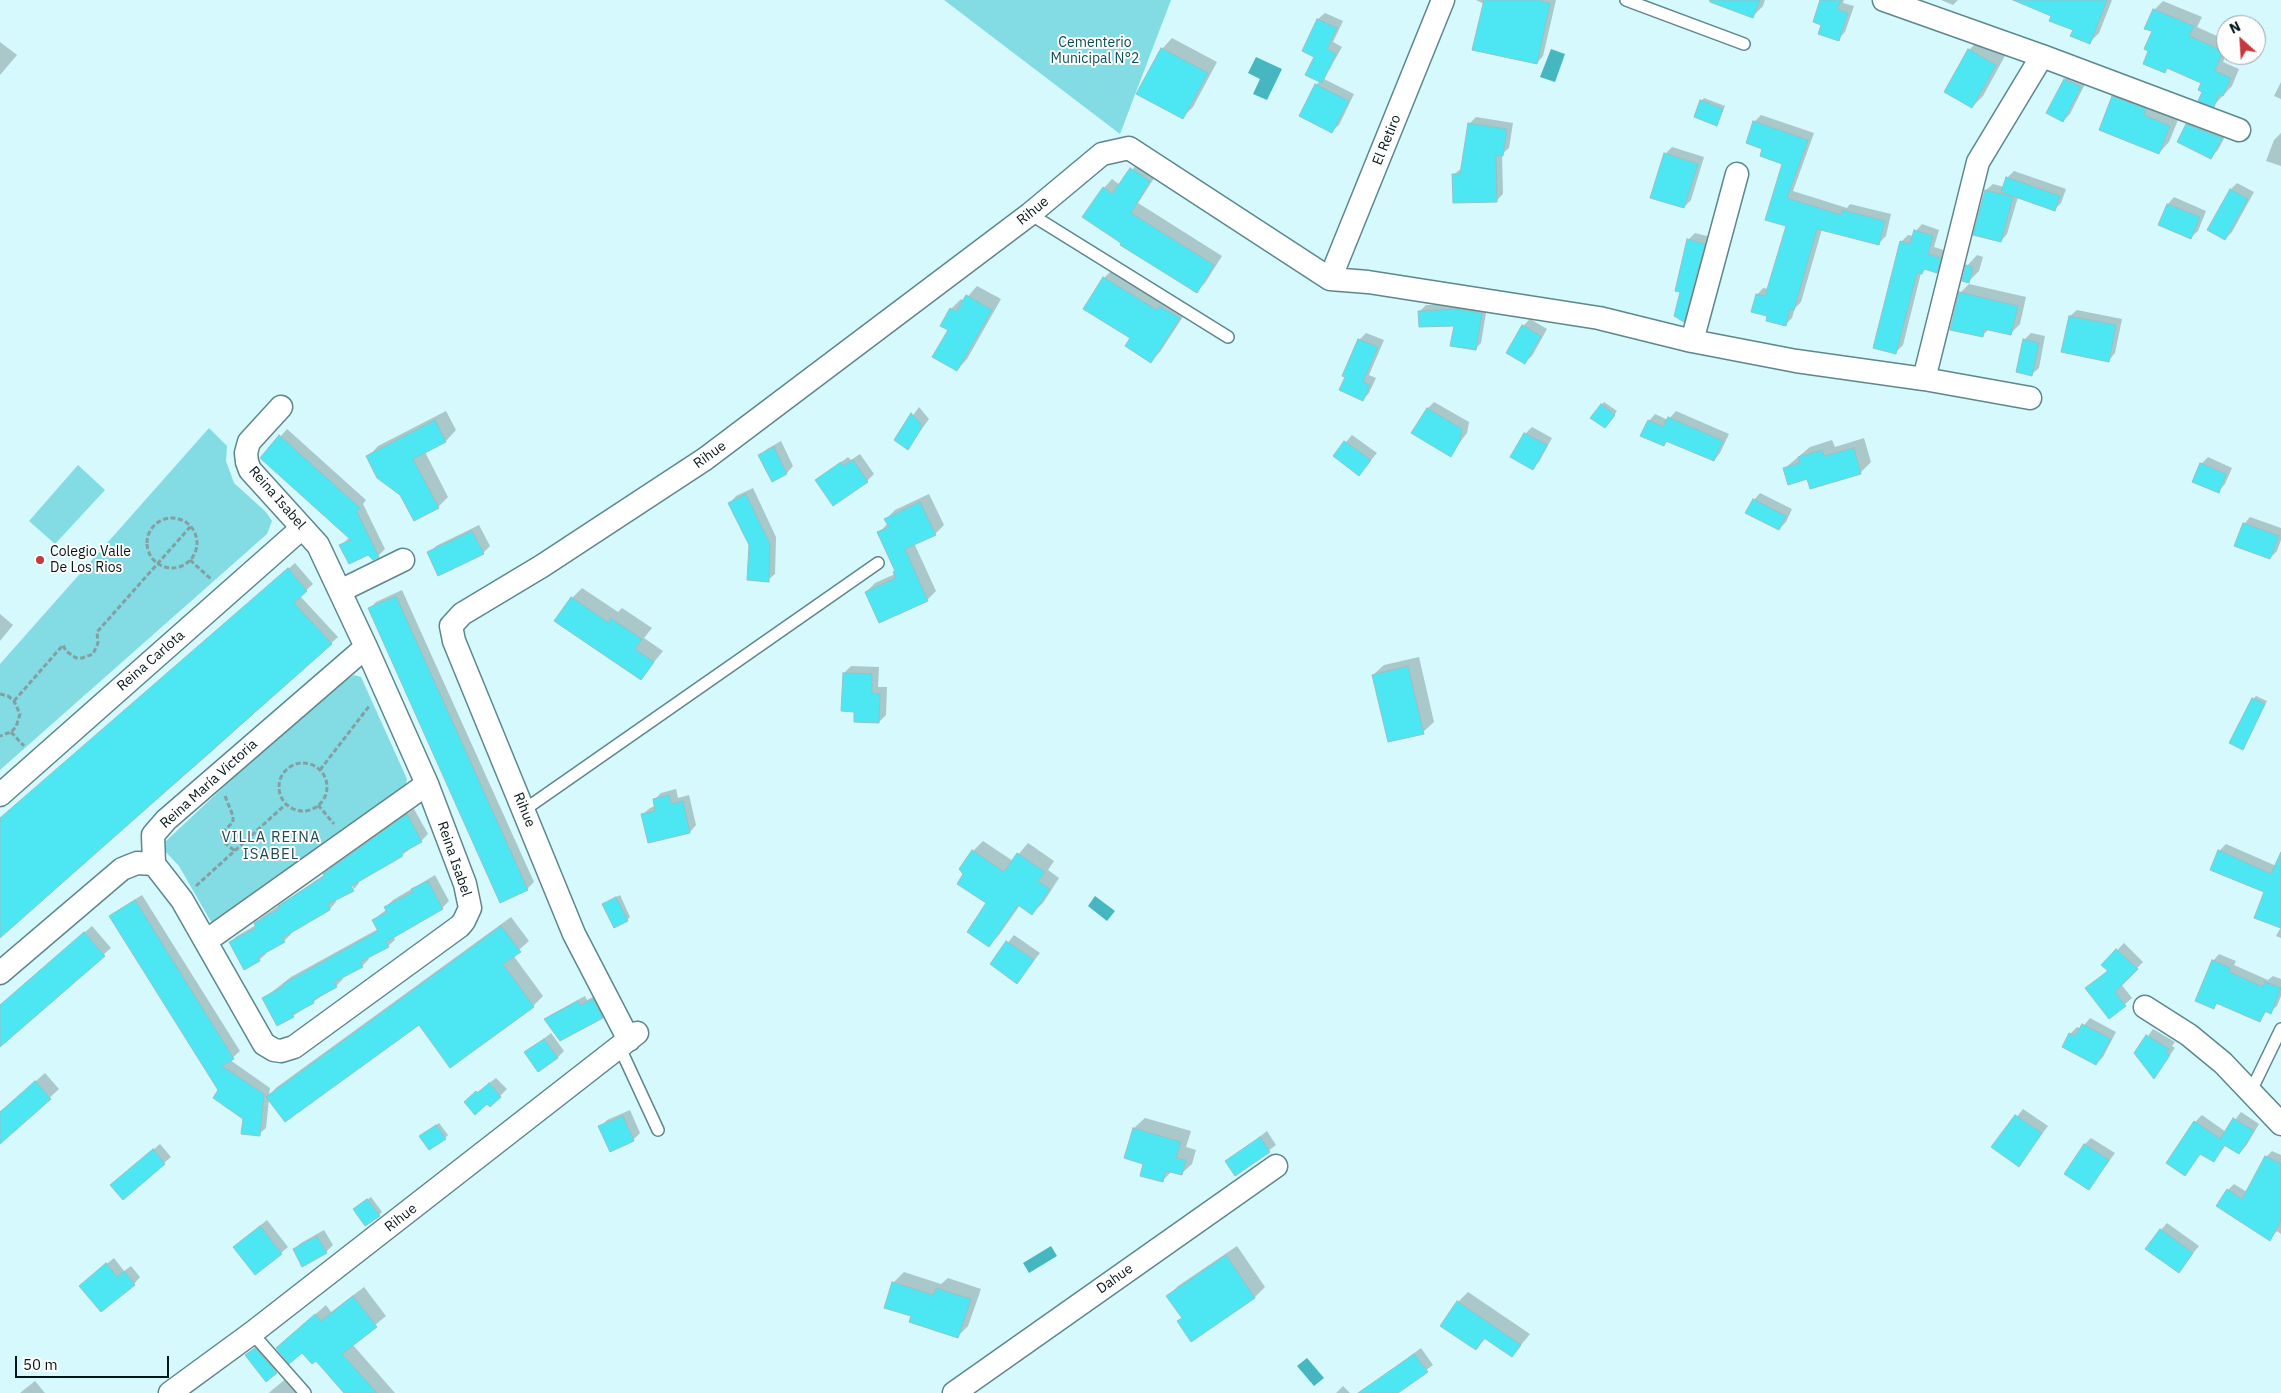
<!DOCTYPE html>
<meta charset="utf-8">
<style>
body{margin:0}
#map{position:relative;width:2281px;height:1393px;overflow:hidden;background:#d5f9fd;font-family:"IBM Plex Sans",sans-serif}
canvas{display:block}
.north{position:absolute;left:2216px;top:15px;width:50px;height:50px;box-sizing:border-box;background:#fefefe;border:1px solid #9aa1a2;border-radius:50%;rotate:334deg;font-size:14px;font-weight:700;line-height:20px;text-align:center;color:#051618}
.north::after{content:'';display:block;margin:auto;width:18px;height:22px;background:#c7373e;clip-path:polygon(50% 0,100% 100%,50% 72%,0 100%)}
.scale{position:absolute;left:15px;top:1356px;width:154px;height:22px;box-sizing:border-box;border:2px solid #051618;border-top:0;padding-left:6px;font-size:15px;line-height:18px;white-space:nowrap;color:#051618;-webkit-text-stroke:4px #fefefe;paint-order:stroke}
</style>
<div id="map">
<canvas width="2281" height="1393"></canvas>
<div class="north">N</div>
<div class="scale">50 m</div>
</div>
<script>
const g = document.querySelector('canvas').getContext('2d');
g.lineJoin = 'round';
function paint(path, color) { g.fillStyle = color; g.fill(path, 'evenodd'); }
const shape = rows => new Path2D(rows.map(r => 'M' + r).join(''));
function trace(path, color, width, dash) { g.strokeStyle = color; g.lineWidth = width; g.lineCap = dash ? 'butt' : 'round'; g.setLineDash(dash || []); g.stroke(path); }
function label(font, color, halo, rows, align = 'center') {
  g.font = font + ' "IBM Plex Sans",sans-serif'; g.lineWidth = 4; g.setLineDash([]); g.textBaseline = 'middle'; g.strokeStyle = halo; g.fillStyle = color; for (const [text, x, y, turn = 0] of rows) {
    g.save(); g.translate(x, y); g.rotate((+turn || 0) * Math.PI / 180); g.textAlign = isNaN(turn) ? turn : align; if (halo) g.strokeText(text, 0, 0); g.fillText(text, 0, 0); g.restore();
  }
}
const green = shape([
 [944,0,1171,0,1120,134],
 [209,428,227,446,226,461,234,483,266,512,272,521,267,534,0,770,0,664],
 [78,465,105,490,55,544,29,521],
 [354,675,361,677,407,779,404,791,215,925,210,920,179,866,163,849,165,842,233,778,339,685]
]);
const water = shape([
 [1551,49,1565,54,1555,82,1540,77],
 [1256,57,1282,69,1267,100,1253,94,1260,79,1248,73],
 [1095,896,1115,911,1107,921,1088,906],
 [1051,1246,1057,1256,1029,1273,1023,1263],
 [1307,1358,1324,1378,1314,1386,1297,1366]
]);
const shadow = shape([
 [1476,0,1556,0,1543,56,1537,63,1484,4],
 [1708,0,1765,0,1763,6,1753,16],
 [1821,0,1844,0,1843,3,1854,6,1845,32,1838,39,1823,24],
 [1941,0,1958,0,1953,5],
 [2042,0,2112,0,2099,33,2090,42,2075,29,2052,15],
 [2163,1,2202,17,2197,27,2226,40,2226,54,2223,62,2239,69,2232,86,2214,105,2204,91,2203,82,2169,67,2165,71,2150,50,2154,10],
 [1325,13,1343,21,1333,42,1342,47,1324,79,1354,94,1339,125,1332,131,1316,85,1320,81,1315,56,1304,50,1318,19],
 [1172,38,1217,62,1193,107,1183,117,1162,49],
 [1979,40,2006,54,1983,96,1972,107,1969,50],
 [0,42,17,55,0,75],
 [2072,73,2087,80,2070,114,2063,121,2048,113,2065,79],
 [2281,82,2281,99,2274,96],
 [2124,87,2180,115,2169,142,2159,153,2113,97],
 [1704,98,1725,106,1717,124,1701,101],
 [1761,115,1814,133,1793,191,1847,208,1850,204,1891,214,1886,236,1879,243,1822,229,1801,302,1795,308,1792,318,1785,325,1768,315,1757,295,1763,288,1769,289,1787,225,1784,163,1764,148,1754,122],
 [1476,117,1513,123,1509,148,1502,154,1503,194,1497,200,1453,175,1462,168,1469,124],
 [2194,118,2228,131,2218,150,2211,157,2187,125],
 [2281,133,2281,166,2266,161,2274,140],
 [1672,147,1704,157,1691,200,1684,207,1665,154],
 [1140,160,1158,172,1138,203,1222,256,1205,283,1197,291,1104,188,1112,179,1120,185],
 [2014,171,2066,189,2061,203,2055,209,2018,197,2007,234,2001,241,1986,190,1993,184,2004,187,2007,178],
 [2237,183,2254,192,2232,232,2225,239,2231,189],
 [2174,197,2206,211,2198,231,2191,237,2159,224,2168,204],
 [1922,224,1939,230,1934,247,1947,251,1943,264,1937,271,1927,268,1921,273,1903,345,1896,352,1875,347,1902,241,1908,235,1914,236,1916,231],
 [1695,233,1711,237,1690,314,1683,320,1688,240],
 [1977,255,1983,257,1979,271,1969,281,1967,266],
 [1113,269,1188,309,1160,352,1151,361,1132,338,1104,278],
 [1969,284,2026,297,2020,324,2011,333,1989,329,1982,336,1960,293],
 [977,286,1001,299,967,359,957,370,950,330,951,309,961,299,964,301],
 [1463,304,1487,307,1481,343,1475,349,1455,325,1420,311,1426,305],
 [2077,310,2122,319,2115,353,2109,360,2070,316],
 [1530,319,1547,329,1532,356,1525,362,1523,326],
 [1366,333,1384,340,1369,375,1376,378,1369,393,1363,400,1347,376,1343,375,1359,340],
 [2031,333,2045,336,2039,368,2032,374,2024,340],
 [1434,402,1469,422,1467,433,1450,455,1413,433,1428,408],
 [1604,402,1617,411,1608,424,1601,405],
 [919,407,929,419,908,448,895,440],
 [446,411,456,430,446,441,425,452,448,497,438,507,368,457,378,446],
 [1676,411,1729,434,1720,453,1714,460,1668,440,1664,445,1649,421,1655,414,1668,420],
 [1532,427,1552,438,1539,462,1532,468,1512,456,1525,434],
 [287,429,366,500,363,504,385,549,378,556,341,545,350,537,262,458],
 [1352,435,1377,453,1359,474,1334,456],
 [1864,438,1871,462,1860,473,1808,478,1785,468,1810,447,1832,440,1835,447],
 [781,441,793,466,787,473,773,480,760,455,767,449],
 [860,454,874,474,867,481,817,480,848,457,851,460],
 [2208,457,2232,468,2225,484,2218,491,2201,464],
 [753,488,776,537,775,574,768,580,730,503,736,496],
 [1760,493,1792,509,1786,522,1779,529,1754,500],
 [929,494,944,525,935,534,914,543,936,591,927,600,866,592,875,583,895,574,896,571,879,533,888,523,886,519,895,510],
 [2250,517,2281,528,2281,540,2277,551,2270,558,2244,524],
 [479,525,490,546,483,553,429,553,436,546],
 [295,563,313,584,300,596,338,637,210,753,0,936,0,819],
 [582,588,618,612,622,608,652,628,644,638,663,651,641,678,572,598],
 [402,590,534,882,527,889,370,608,376,602],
 [0,614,13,625,0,641],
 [1419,657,1434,722,1423,732,1373,675,1384,665],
 [851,666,879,667,878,687,887,687,886,715,879,722,855,711,844,673],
 [2256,696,2267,701,2243,748,2253,699],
 [676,789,678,798,689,795,696,825,690,832,643,814,650,808,655,806,654,800,661,793],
 [414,809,428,834,421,841,402,855,358,881,359,883,354,889,349,880,353,890,335,899,336,902,330,909,290,932,291,934,284,941,265,951,266,954,259,960,230,942,237,936,256,925,255,924,262,917,325,874,332,867],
 [983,841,1013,861,1028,843,1054,861,1048,870,1059,878,1043,903,1032,913,1020,905,999,935,989,945,987,903,965,874,973,851],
 [2226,844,2281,868,2281,926,2266,892,2219,851],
 [435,875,449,901,442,908,393,936,395,940,388,946,368,957,369,959,362,966,342,977,343,979,336,986,293,1016,264,998,291,977,378,929,373,920,387,909,386,907,393,900],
 [142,895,240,1051,230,1060,270,1088,269,1095,277,1087,511,917,529,941,513,955,543,996,533,1006,450,1066,419,1023,269,1099,266,1128,259,1134,220,1090,111,917,118,910],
 [620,895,630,917,627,920,604,904],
 [92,926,111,948,6,1040,0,1034,0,1005],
 [2281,927,2281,938,2276,936],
 [1014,935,1040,953,1017,982,991,964],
 [2124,943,2143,962,2121,984,2132,998,2109,1018,2094,982,2108,970,2103,965],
 [2219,954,2236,961,2234,965,2268,980,2273,976,2281,979,2281,996,2277,1006,2270,1012,2267,1011,2259,1021,2218,1003,2213,1007,2213,961],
 [599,994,608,1011,602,1017,546,1019,552,1014,585,996,587,1000],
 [2090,1018,2116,1032,2103,1057,2096,1064,2070,1034,2077,1027,2081,1029],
 [2153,1029,2175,1042,2172,1046,2175,1048,2154,1077,2136,1053],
 [551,1033,564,1051,557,1058,526,1053],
 [45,1073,59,1089,0,1143,0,1113],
 [496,1078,507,1089,490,1106,472,1096],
 [2023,1109,2048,1126,2019,1165,1993,1147],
 [630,1110,640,1133,633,1140,600,1127,607,1120],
 [2241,1112,2259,1124,2246,1146,2239,1153,2226,1145,2214,1161,2201,1153,2185,1174,2195,1122,2202,1115,2226,1132],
 [1145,1118,1191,1131,1186,1147,1196,1150,1192,1164,1181,1174,1172,1171,1162,1181,1145,1163,1125,1157,1134,1128],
 [439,1123,448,1135,445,1138,424,1134],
 [1267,1131,1276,1145,1236,1175,1227,1162],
 [2091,1138,2115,1153,2089,1189,2085,1144],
 [160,1144,171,1157,164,1163,119,1179],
 [2272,1151,2281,1155,2281,1234,2277,1231,2269,1240,2228,1190,2234,1184,2247,1192,2266,1157],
 [371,1197,382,1212,379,1215,357,1207],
 [267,1220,288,1247,281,1253,234,1247],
 [2167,1223,2199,1246,2178,1271,2161,1230],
 [324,1230,333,1245,326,1252,294,1249,301,1243],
 [1237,1246,1265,1287,1255,1297,1192,1340,1183,1317,1168,1296,1178,1286],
 [114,1258,124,1271,131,1266,140,1277,134,1284,80,1286],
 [904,1272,941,1284,948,1278,981,1289,968,1326,958,1336,912,1315,893,1283],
 [364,1287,386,1316,352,1344,395,1393,345,1393,316,1359,302,1352,287,1339,326,1305,331,1312],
 [1468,1292,1530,1334,1512,1356,1486,1338,1476,1349,1458,1302],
 [262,1342,283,1365,266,1380,247,1355],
 [1421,1348,1433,1365,1396,1393,1377,1393,1371,1385],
 [288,1377,301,1393,269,1393,271,1391],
 [35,1381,45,1393,20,1393],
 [1343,1386,1350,1393,1336,1393]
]);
const building = shape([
 [1484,0,1539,0,1550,4,1537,64,1472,50,1484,0],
 [1710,0,1760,0,1753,18,1710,2,1710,0],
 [1820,0,1841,0,1837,9,1848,13,1839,41,1818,34,1821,25,1813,22,1820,0],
 [2013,0,2107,0,2090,44,2070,36,2073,30,2049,21,2051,16,2013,0],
 [2153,9,2194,26,2189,36,2223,51,2215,71,2231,78,2223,96,2219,94,2214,107,2198,101,2202,92,2198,90,2201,83,2167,68,2165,73,2143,64,2148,51,2144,49,2152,31,2144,29,2153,9],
 [1317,19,1337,28,1327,49,1336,54,1322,83,1305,75,1314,57,1302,51,1317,19],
 [1161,48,1208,73,1183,119,1136,94,1161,48],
 [1968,49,1996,65,1972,108,1944,92,1968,49],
 [2064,79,2081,87,2063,122,2046,113,2064,79],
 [1315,84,1349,101,1332,133,1299,116,1315,84],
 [2112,96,2146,109,2144,115,2170,126,2159,154,2099,130,2112,96],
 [1700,100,1723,109,1717,126,1694,117,1700,100],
 [1753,121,1808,140,1787,198,1841,215,1842,210,1885,221,1879,245,1817,229,1794,310,1790,309,1786,326,1766,321,1767,316,1751,312,1756,294,1765,296,1786,226,1765,220,1782,164,1760,156,1762,149,1746,143,1753,121],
 [1468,123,1507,129,1503,156,1496,155,1497,202,1453,203,1452,174,1460,174,1468,123],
 [2186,124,2222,138,2211,159,2177,142,2186,124],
 [1664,153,1698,164,1684,208,1650,198,1664,153],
 [1130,168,1150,181,1131,213,1214,265,1197,293,1120,245,1121,243,1082,217,1103,187,1112,194,1130,168],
 [2006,177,2060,196,2055,211,2001,192,2006,177],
 [2230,189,2248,199,2225,240,2207,230,2230,189],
 [1985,190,2013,197,2001,242,1973,235,1985,190],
 [2167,204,2200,217,2191,239,2158,225,2167,204],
 [1914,230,1933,236,1928,254,1941,258,1937,273,1924,269,1922,274,1917,273,1896,354,1873,348,1900,241,1910,244,1914,230],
 [1687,239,1705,244,1684,322,1674,316,1680,292,1675,291,1687,239],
 [1966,265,1973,267,1969,283,1962,281,1966,265],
 [1103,277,1157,310,1159,306,1180,318,1151,363,1125,346,1130,338,1083,309,1103,277],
 [1959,292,2018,306,2011,335,1984,329,1983,337,1950,330,1959,292],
 [966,295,992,310,957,371,932,357,948,330,940,326,950,308,956,312,966,295],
 [1457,309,1482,313,1476,350,1450,346,1454,326,1419,327,1418,311,1457,309],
 [2069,316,2116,325,2109,362,2061,352,2069,316],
 [1522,325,1541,336,1525,364,1506,353,1522,325],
 [1358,339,1378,347,1363,382,1370,385,1363,401,1339,390,1345,377,1342,376,1358,339],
 [2023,339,2039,343,2032,376,2016,372,2023,339],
 [1601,404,1615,415,1605,428,1590,418,1601,404],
 [1427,408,1462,429,1460,441,1451,457,1411,433,1427,408],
 [911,413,921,424,921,429,908,450,894,440,911,413],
 [1668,417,1723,441,1714,461,1666,441,1664,446,1640,436,1648,420,1663,427,1668,417],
 [435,420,446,442,413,459,439,508,414,521,400,495,377,478,366,456,435,420],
 [1524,433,1547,445,1533,470,1510,457,1524,433],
 [279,435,360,508,357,512,379,557,373,560,368,555,349,564,339,545,351,540,260,458,279,435],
 [1344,441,1371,460,1359,476,1333,456,1344,441],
 [774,447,787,474,772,482,758,455,774,447],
 [1854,448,1861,474,1810,489,1807,479,1788,485,1783,468,1800,463,1798,457,1822,450,1824,456,1854,448],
 [853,460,868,482,833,506,815,480,841,462,843,466,853,460],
 [2200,463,2226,474,2219,493,2192,482,2200,463],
 [746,494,770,544,769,582,747,580,749,545,728,503,746,494],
 [1753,499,1786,516,1779,530,1745,513,1753,499],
 [920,502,936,535,905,549,928,601,879,623,865,592,896,578,893,572,895,571,877,532,889,527,884,519,920,502],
 [2243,523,2279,536,2270,559,2234,546,2243,523],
 [472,531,484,554,438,576,427,552,472,531],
 [288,568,307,591,294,603,332,644,0,938,0,818,288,568],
 [396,596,528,890,500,903,368,608,396,596],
 [571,597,609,623,610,618,642,639,635,649,654,662,641,680,554,621,571,597],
 [1408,666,1424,734,1388,742,1372,675,1408,666],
 [843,673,872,674,872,693,880,694,879,723,854,722,854,712,841,711,843,673],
 [2252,698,2265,704,2243,750,2229,743,2252,698],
 [669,795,671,804,683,801,690,833,648,843,641,814,655,811,653,799,669,795],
 [407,814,422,842,401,853,403,856,351,886,354,891,328,904,330,910,282,938,285,942,258,957,260,961,244,970,229,942,256,928,254,923,279,909,278,906,325,876,323,874,407,814],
 [972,850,1004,872,1017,853,1045,872,1038,881,1050,889,1032,915,1018,905,989,947,967,932,986,903,957,884,963,874,959,869,972,850],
 [2218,850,2271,874,2281,852,2281,928,2254,918,2264,892,2210,870,2218,850],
 [428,881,443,909,386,942,389,947,360,962,363,967,334,982,337,987,313,1000,314,1003,292,1015,294,1017,277,1026,262,998,284,986,283,984,378,931,372,920,387,912,384,907,413,892,411,889,428,881],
 [616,897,628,921,614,928,602,904,616,897],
 [135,900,234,1059,222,1066,264,1094,260,1136,241,1134,243,1119,213,1098,218,1090,109,916,135,900],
 [501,926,521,952,503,964,534,1007,450,1068,419,1025,285,1122,266,1097,501,926],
 [84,932,105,956,0,1047,0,1005,84,932],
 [1006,941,1034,960,1017,984,990,964,1006,941],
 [2116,949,2138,969,2115,992,2126,1006,2109,1019,2085,988,2108,971,2101,965,2116,949],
 [2212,960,2230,968,2229,972,2263,987,2265,982,2281,988,2271,1014,2265,1011,2260,1022,2216,1003,2214,1009,2195,1001,2212,960],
 [593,999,603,1018,560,1041,544,1019,578,1001,581,1005,593,999],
 [2082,1024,2111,1039,2096,1065,2062,1047,2069,1033,2075,1036,2082,1024],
 [2146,1035,2169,1049,2166,1053,2170,1055,2154,1079,2134,1053,2146,1035],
 [544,1039,558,1058,538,1072,524,1052,544,1039],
 [35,1081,51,1099,0,1144,0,1112,35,1081],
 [489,1083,501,1097,490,1107,487,1104,475,1115,464,1102,476,1091,478,1093,489,1083],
 [2015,1115,2042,1133,2019,1167,1991,1147,2015,1115],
 [623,1116,634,1141,610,1152,598,1126,623,1116],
 [2233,1118,2254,1131,2239,1154,2224,1145,2214,1162,2200,1154,2185,1176,2166,1163,2194,1121,2220,1139,2233,1118],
 [436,1125,446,1139,429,1150,419,1136,436,1125],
 [1133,1128,1181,1142,1176,1158,1186,1160,1182,1175,1166,1171,1163,1182,1140,1176,1143,1164,1124,1158,1133,1128],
 [1260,1137,1270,1152,1235,1176,1225,1161,1260,1137],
 [2084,1144,2109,1160,2089,1190,2064,1174,2084,1144],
 [153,1149,165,1164,123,1200,110,1185,153,1149],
 [2265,1156,2281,1164,2281,1220,2270,1241,2216,1206,2227,1189,2242,1199,2265,1156],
 [367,1199,380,1216,365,1226,353,1209,367,1199],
 [260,1226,282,1254,255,1275,233,1247,260,1226],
 [2160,1229,2193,1253,2179,1273,2145,1249,2160,1229],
 [317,1236,327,1253,302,1267,293,1249,317,1236],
 [1226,1255,1255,1298,1191,1342,1177,1321,1182,1318,1166,1296,1226,1255],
 [106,1263,117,1277,124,1271,135,1285,101,1312,79,1286,106,1263],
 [892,1282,933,1295,936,1288,971,1299,958,1338,909,1322,911,1316,884,1308,892,1282],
 [353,1296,377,1327,342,1354,377,1393,344,1393,316,1361,312,1364,302,1353,289,1364,276,1348,315,1314,321,1321,353,1296],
 [1457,1301,1521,1345,1512,1357,1484,1338,1476,1350,1440,1326,1457,1301],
 [255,1348,277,1373,266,1382,245,1355,255,1348],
 [1414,1354,1428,1372,1398,1393,1358,1393,1414,1354]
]);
const path = shape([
 '147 543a25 25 0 1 1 50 0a25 25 0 1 1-50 0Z',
 [190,560,212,580],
 [0,694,8,696,14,701,20,714,16,727,11,732,0,736],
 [14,701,63,645,66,651,76,658,82,658,93,654,98,643,97,632,191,526],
 [11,732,24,746],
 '279 787a24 24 0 1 1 48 0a24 24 0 1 1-48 0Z',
 [320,770,370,705],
 [225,796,233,816,233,822,223,832,222,836,226,844,235,851],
 [318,805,334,824],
 [196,886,286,804]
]);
const lane = shape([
 [1626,0,1744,44],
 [1030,214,1228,337],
 [524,810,878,563],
 [620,1048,658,1130],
 [2251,1091,2281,1029],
 [252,1333,305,1393]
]);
const street = shape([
 [1884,0,2042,56],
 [1330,279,1443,0],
 [1692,341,1737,174],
 [1924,379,1978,162,2042,56,2239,130],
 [340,591,403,560],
 [0,795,302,528],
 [154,864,182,900,264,1044,274,1050,281,1051,294,1047,460,926,464,921,470,908,465,884,427,784,366,647,318,545,250,470,247,462,246,453,249,442,281,407],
 [154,864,153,835,166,820,366,647],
 [206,941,427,784],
 [0,973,122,869,137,863,154,864],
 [2145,1007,2189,1035,2223,1063,2281,1124],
 [629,1040,574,934,454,641,451,626,462,614,542,566,705,459,1030,214,1102,154,1129,148,1330,279,1368,282,1599,318,1692,341,1796,361,1924,379,2030,398],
 [170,1393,252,1333,637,1033],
 [954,1393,1276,1166]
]);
const markers = [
 [40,560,5,"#c7373e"]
];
const parkNames = [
 ["Cementerio",1095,43],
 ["Municipal N°2",1095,59]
];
const streetNames = [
 ["El Retiro",1387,140,-68],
 ["Rihue",1033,211,-39],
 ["Rihue",710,455,-36],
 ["Reina Isabel",277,498,49],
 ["Reina Carlota",151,661,-41],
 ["Reina María Victoria",209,784,-42],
 ["Rihue",524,810,68],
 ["Reina Isabel",454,859,71],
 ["Rihue",401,1218,-38],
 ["Dahue",1115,1279,-35]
];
const poiNames = [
 ["Colegio Valle",50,552],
 ["De Los Rios",50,568]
];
const neighbourhoodNames = [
 ["VILLA REINA",271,838],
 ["ISABEL",271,855]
];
paint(green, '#83dbe3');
paint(water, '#46b7c1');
paint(shadow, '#0003');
paint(building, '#4de7f3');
trace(building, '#94c1c5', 1);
trace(lane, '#5c878b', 14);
trace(street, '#5c878b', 25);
trace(path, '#839fa2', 3, [5, 2.5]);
trace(lane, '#fff', 11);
trace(street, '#fff', 22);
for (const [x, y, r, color] of markers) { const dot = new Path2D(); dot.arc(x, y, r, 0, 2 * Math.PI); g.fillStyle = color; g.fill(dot); trace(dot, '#fefefe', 2); }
label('14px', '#094e53', '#fefefe', parkNames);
label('14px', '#051618', '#fefefe', streetNames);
label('14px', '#051618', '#fefefe', poiNames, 'left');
g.letterSpacing = '1px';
label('15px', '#214b4f', '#fefefe', neighbourhoodNames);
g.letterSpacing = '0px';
</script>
